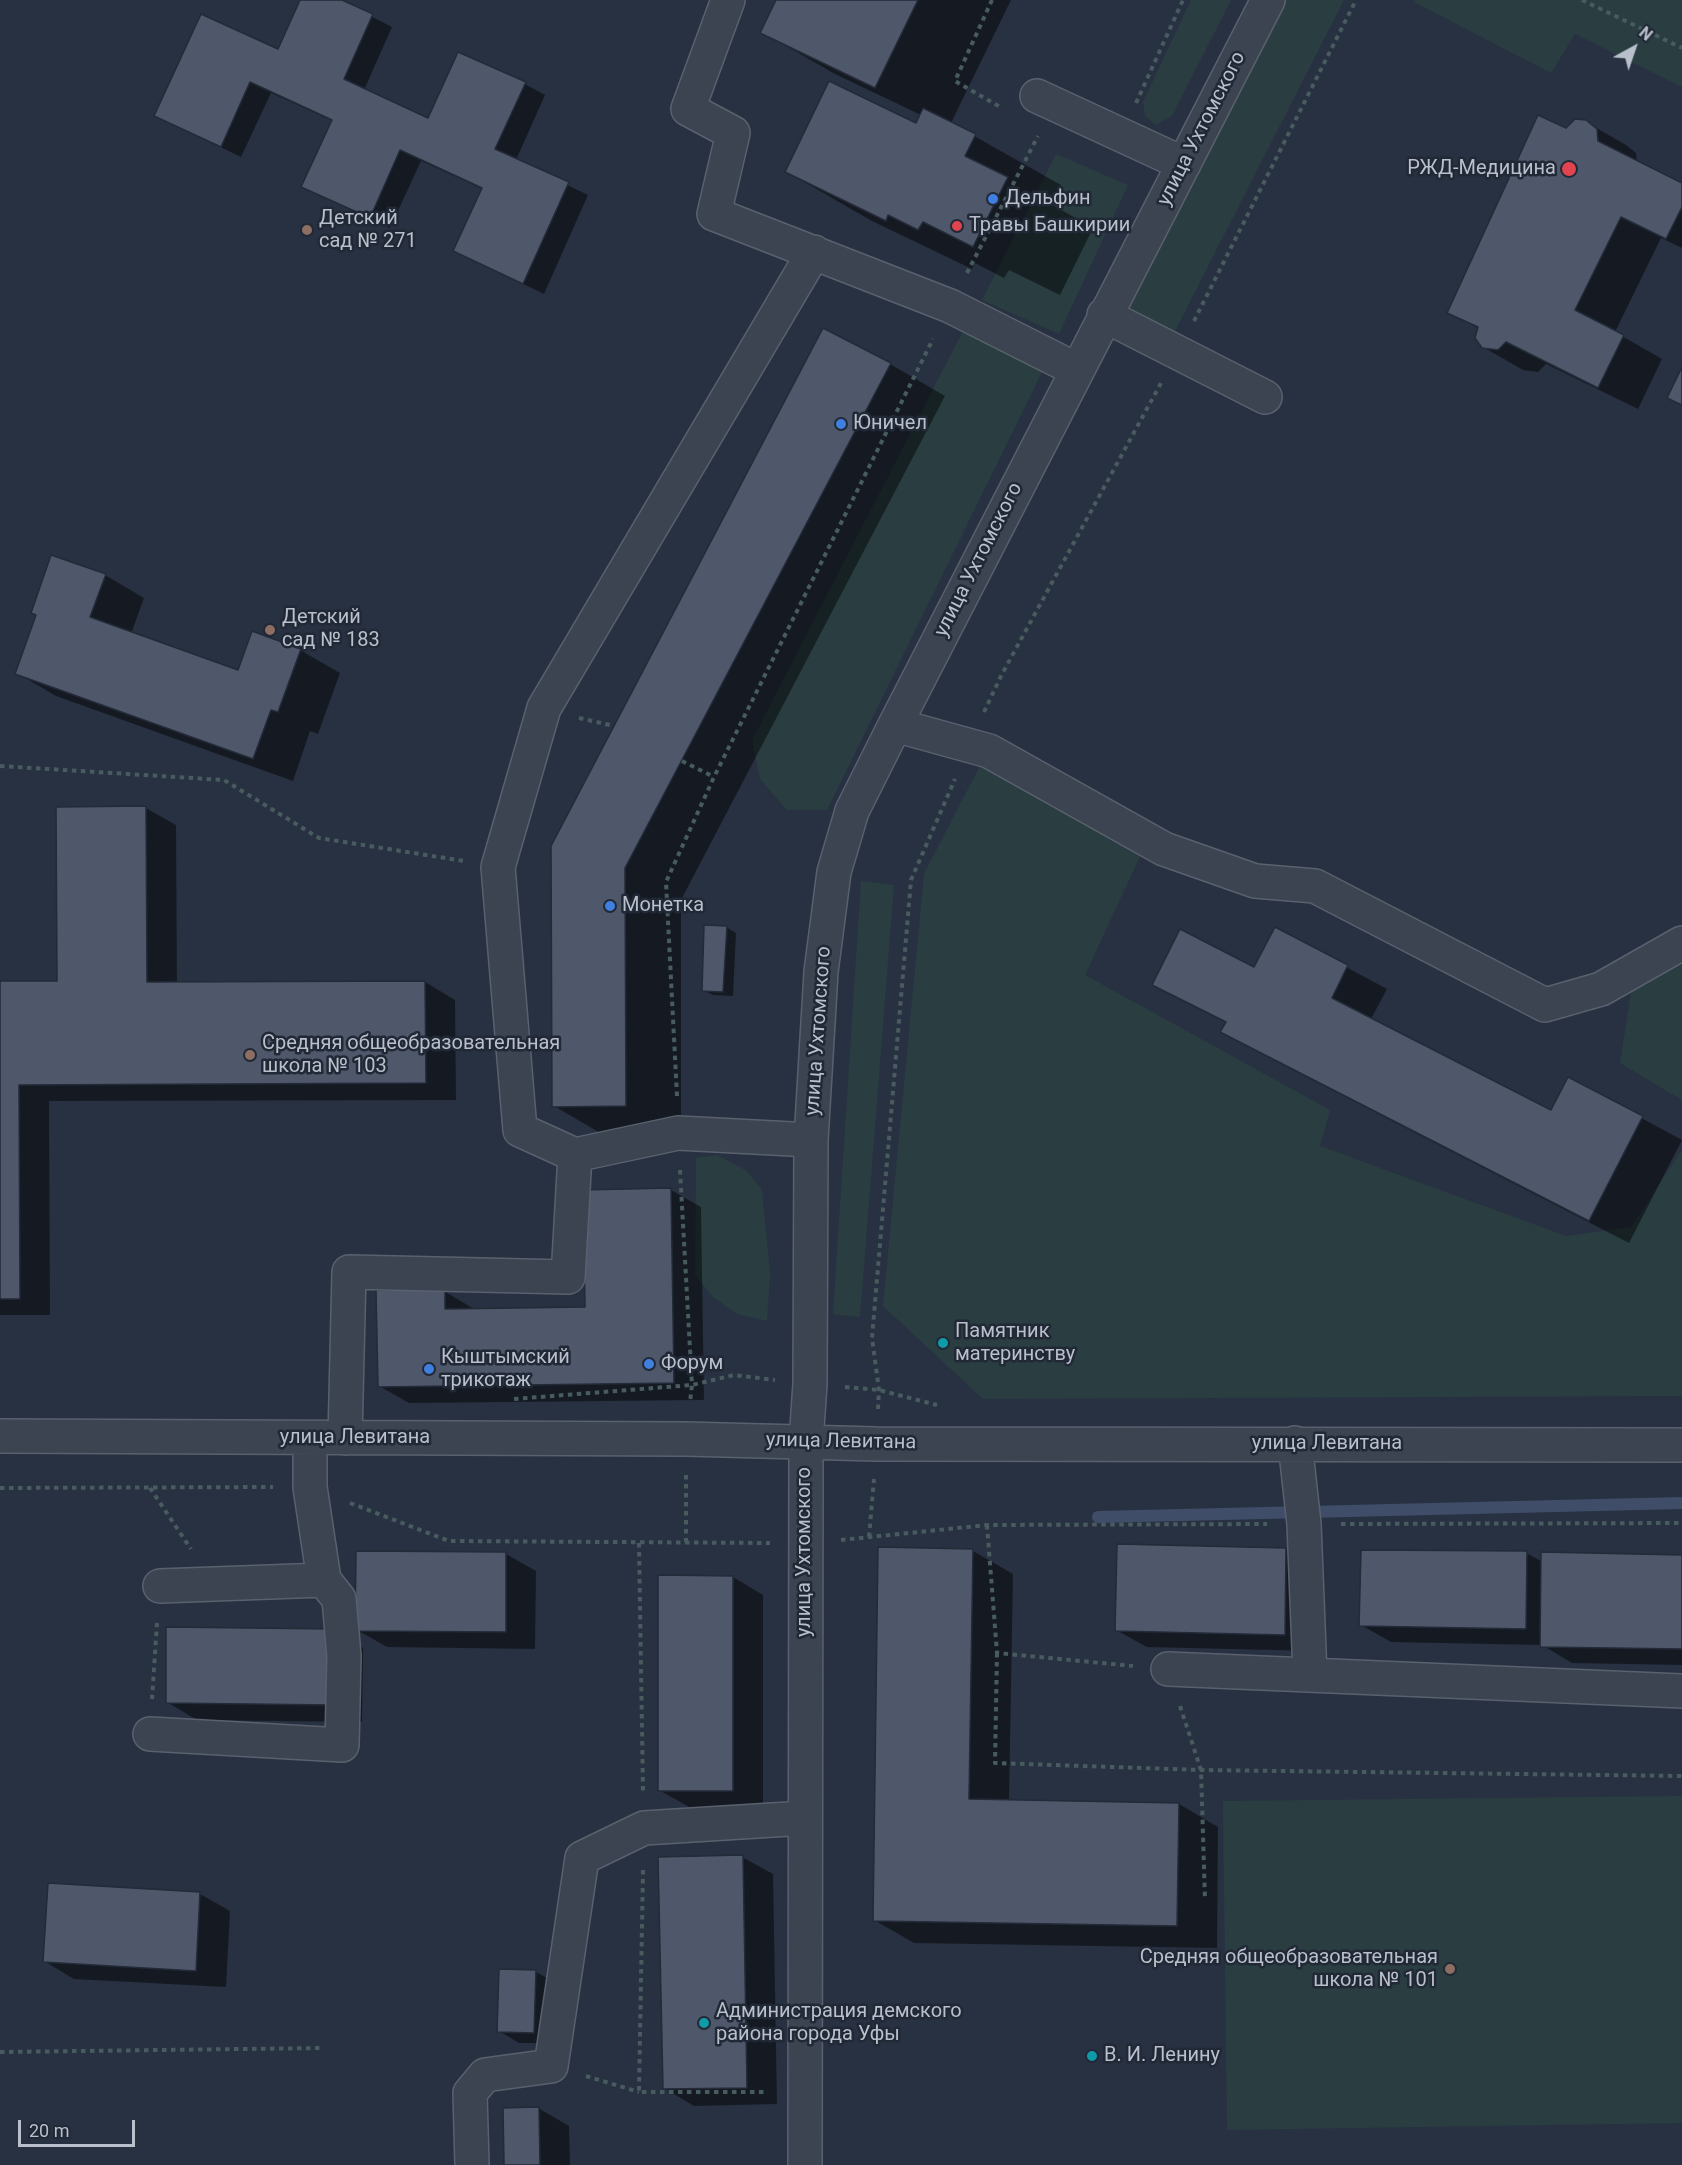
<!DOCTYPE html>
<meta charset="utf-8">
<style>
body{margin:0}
#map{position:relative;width:1682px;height:2165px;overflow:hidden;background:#283141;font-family:Roboto,sans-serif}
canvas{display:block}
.north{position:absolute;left:1604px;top:18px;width:60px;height:60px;-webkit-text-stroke:4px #212836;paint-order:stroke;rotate:40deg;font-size:16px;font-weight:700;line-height:24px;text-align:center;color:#b9bfcb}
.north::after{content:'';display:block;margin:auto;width:21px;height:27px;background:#b9bfcb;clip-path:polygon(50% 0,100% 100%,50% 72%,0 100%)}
.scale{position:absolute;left:18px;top:2120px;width:117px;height:27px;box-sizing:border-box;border:3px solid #b9bfcb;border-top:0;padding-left:8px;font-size:18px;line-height:21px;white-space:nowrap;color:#b9bfcb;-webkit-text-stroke:4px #212836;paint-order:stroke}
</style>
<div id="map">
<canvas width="1682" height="2165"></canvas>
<div class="north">N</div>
<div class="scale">20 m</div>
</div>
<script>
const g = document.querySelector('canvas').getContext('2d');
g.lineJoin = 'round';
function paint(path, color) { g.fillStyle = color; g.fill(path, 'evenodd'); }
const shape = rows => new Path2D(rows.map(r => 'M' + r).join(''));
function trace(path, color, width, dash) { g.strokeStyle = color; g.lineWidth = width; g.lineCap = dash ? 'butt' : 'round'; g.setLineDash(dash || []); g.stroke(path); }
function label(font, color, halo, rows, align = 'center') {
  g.font = font + ' Roboto,sans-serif'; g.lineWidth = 5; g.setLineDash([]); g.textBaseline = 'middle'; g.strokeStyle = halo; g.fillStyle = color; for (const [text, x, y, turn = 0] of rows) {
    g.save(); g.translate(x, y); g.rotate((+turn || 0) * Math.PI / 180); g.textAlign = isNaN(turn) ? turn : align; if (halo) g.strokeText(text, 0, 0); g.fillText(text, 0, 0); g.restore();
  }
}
const green = shape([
 [1191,0,1231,0,1172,116,1156,125,1145,116,1143,102],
 [1285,0,1344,0,1173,335,1124,312],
 [1415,0,1682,0,1682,87,1575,34,1551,73,1414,2],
 [1056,154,1128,185,1059,334,982,300],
 [964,329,1043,370,827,810,787,810,760,779,752,740],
 [982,762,1142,852,1085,975,1330,1110,1320,1146,1566,1236,1631,1227,1682,1150,1682,1396,983,1399,883,1306,924,874],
 [861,881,894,885,860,1317,833,1314],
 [1682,953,1682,1100,1620,1063,1632,987],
 [717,1155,747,1171,762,1190,770,1273,767,1321,737,1314,713,1297,695,1275,696,1158],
 [1682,1796,1682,2123,1227,2130,1223,1801]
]);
const shadow = shape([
 [301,0,339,0,392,27,364,90,429,120,525,84,545,95,516,160,588,195,544,294,455,251,483,189,421,161,390,228,303,186,333,121,271,93,241,157,156,116,279,51],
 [778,0,1011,0,951,123,1061,185,1051,204,1093,228,1060,295,1009,270,1004,278,975,263,972,269,872,221,787,172,916,125,921,115,835,74,762,32],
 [1586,122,1626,145,1636,153,1637,162,1682,184,1682,248,1661,238,1615,332,1662,359,1638,409,1546,364,1538,372,1523,370,1483,347,1479,329,1449,312,1567,130],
 [890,364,945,396,681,900,681,1138,609,1138,554,1106,553,846],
 [105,575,144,598,131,634,239,672,300,650,340,673,318,734,310,731,293,781,56,696,17,673],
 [146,808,176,825,177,983,425,982,455,1000,456,1100,49,1101,50,1315,0,1315,0,983,58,983],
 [726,927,736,933,733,996,713,995,703,990],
 [1275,929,1387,989,1371,1019,1552,1112,1569,1079,1682,1140,1629,1243,1262,1054,1222,1032,1227,1023,1154,984,1255,969],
 [671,1190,701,1207,704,1400,409,1403,379,1386,444,1291,474,1309,586,1309],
 [880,1549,973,1551,1013,1574,1009,1801,1179,1804,1218,1827,1217,1948,914,1943,874,1920],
 [1286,1549,1316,1567,1315,1651,1147,1647,1116,1630],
 [1526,1553,1543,1562,1682,1556,1682,1665,1572,1663,1542,1645,1391,1642,1361,1625],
 [506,1554,536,1571,535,1649,387,1647,357,1630],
 [733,1577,763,1595,763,1808,689,1807,659,1790],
 [333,1630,363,1648,362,1722,197,1720,167,1702],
 [742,1857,773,1874,777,2104,694,2106,664,2088],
 [200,1894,230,1911,226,1987,74,1979,44,1961],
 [536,1972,556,1983,554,2043,519,2043,499,2031],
 [538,2108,569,2126,570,2165,505,2165]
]);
const stream = shape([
 [1098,1517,1682,1503]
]);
const building = shape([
 [300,0,342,0,373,14,344,79,428,118,458,52,526,82,495,149,569,182,523,284,453,251,482,188,400,150,370,218,301,187,332,120,250,82,221,147,154,116,201,14,278,49,300,0],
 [776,0,918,0,875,88,760,33,776,0],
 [829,81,916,123,923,108,976,134,965,156,1008,177,973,247,923,222,918,230,888,215,886,221,785,172,829,81],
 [1538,115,1566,128,1575,119,1586,120,1597,129,1598,141,1682,183,1682,207,1666,239,1621,217,1575,310,1624,335,1598,388,1506,342,1498,350,1482,348,1475,338,1478,327,1447,313,1538,115],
 [823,328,891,363,625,868,626,1106,552,1107,551,846,823,328],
 [1682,367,1682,405,1667,398,1682,367],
 [51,555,106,574,90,617,238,670,252,631,301,649,278,712,271,710,253,759,15,674,36,615,31,613,51,555],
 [146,806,147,982,425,981,426,1083,19,1085,20,1299,0,1299,0,981,57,981,56,807,146,806],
 [704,925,727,926,723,992,702,991,704,925],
 [1275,927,1348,965,1332,998,1551,1110,1568,1077,1643,1116,1589,1221,1220,1032,1226,1022,1152,985,1180,929,1254,967,1275,927],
 [671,1188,674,1383,378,1387,376,1290,445,1290,445,1309,585,1307,583,1190,671,1188],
 [1117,1544,1286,1548,1285,1635,1115,1631,1117,1544],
 [878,1547,973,1549,969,1799,1179,1803,1177,1926,873,1921,878,1547],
 [1361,1550,1527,1551,1526,1629,1359,1626,1361,1550],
 [356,1551,506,1552,506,1632,355,1631,356,1551],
 [1541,1552,1682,1555,1682,1649,1540,1647,1541,1552],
 [658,1575,733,1576,733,1791,658,1791,658,1575],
 [166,1627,333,1629,332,1705,166,1703,166,1627],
 [743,1855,747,2088,663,2089,658,1857,743,1855],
 [48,1883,200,1892,196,1971,43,1962,48,1883],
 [499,1969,536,1970,534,2033,497,2032,499,1969],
 [539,2107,540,2165,504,2165,503,2108,539,2107]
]);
const path = shape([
 [992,0,955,81,1002,108],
 [1582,0,1682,48],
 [1136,103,1183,0],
 [967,273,1038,136],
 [1194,321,1356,0],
 [984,712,1001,676,1161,383],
 [579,718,614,726],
 [682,761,714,777],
 [0,766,224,780,319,838,464,861],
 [677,1096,666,882,714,777,933,339],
 [680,1170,692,1385,690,1402],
 [845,1387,879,1390,937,1405],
 [514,1399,692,1385,734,1375,775,1380],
 [878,1409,879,1390,872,1338,911,880,955,779],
 [686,1475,686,1542],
 [0,1488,273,1487],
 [150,1488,191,1549],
 [350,1503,449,1541,770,1543],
 [1341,1524,1682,1523],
 [987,1525,997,1653,1133,1666],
 [869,1537,874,1479],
 [841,1540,987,1525,1267,1524],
 [639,1543,643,1791],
 [997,1653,995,1763,1201,1770,1682,1776],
 [152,1699,157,1623],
 [1180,1706,1201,1770,1205,1900],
 [643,1870,639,2092,768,2092],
 [0,2052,324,2048],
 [586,2076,639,2092]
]);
const minor = shape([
 [728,0,688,109,733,133,714,214,950,306,1077,370],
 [1037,96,1184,164],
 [1104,315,1265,397],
 [895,725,989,751,1164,849,1255,881,1315,886,1545,1005,1601,989,1682,943],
 [575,1155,520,1130,498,867,544,708,814,252],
 [0,1436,685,1439,876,1444,1682,1445],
 [345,1438,349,1272,568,1277,575,1155,678,1133,811,1140],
 [1295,1443,1304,1524,1310,1675],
 [160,1586,324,1580,310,1487,310,1438],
 [1168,1669,1682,1691],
 [150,1734,342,1745,344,1656,339,1599,324,1580],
 [472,2165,470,2093,485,2075,551,2066,582,1858,644,1828,805,1818],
 [805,2165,806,1442,810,1384,811,1140,821,972,834,872,852,811,895,725,1268,0]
]);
const markers = [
 [1569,169,8,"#e0444e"],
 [993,199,6,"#3f7fe0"],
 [957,226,6,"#e0444e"],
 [307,230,6,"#8d6e63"],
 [841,424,6,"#3f7fe0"],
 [270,630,6,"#8d6e63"],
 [610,906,6,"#3f7fe0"],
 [250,1055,6,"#8d6e63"],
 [943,1343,6,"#0f9aa8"],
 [649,1364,6,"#3f7fe0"],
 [429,1369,6,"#3f7fe0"],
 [1450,1969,6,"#8d6e63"],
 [704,2023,6,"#0f9aa8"],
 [1092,2056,6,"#0f9aa8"]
];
const streetNames = [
 ["улица Ухтомского",1202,129,-63],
 ["улица Ухтомского",979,560,-63],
 ["улица Ухтомского",819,1031,-86],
 ["улица Левитана",355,1438],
 ["улица Левитана",841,1442,1],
 ["улица Левитана",1327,1444],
 ["улица Ухтомского",805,1552,-90]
];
const poiNames = [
 ["РЖД-Медицина",1556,169,"right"],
 ["Дельфин",1005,199],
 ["Детский",319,219],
 ["сад № 271",319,242],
 ["Травы Башкирии",969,226],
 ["Юничел",853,424],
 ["Детский",282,618],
 ["сад № 183",282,641],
 ["Монетка",622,906],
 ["Средняя общеобразовательная",262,1044],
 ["школа № 103",262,1067],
 ["Памятник",955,1332],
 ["материнству",955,1355],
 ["Кыштымский",441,1358],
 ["трикотаж",441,1381],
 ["Форум",661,1364],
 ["Средняя общеобразовательная",1438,1958,"right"],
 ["школа № 101",1438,1981,"right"],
 ["Администрация демского",716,2012],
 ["района города Уфы",716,2035],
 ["В. И. Ленину",1104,2056]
];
paint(green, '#2a3e42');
paint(shadow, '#0007');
trace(stream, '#3f4d69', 12);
paint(building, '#4e586a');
trace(building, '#232a38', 1.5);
trace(minor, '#5a616e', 36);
trace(path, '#485b5f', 4, [4.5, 4.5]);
trace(minor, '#3c4351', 33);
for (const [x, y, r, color] of markers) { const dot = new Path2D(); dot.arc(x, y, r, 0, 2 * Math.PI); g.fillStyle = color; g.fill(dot); trace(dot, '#212836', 2); }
label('20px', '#b9bfcb', '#212836', streetNames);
label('20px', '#b9bfcb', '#212836', poiNames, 'left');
</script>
